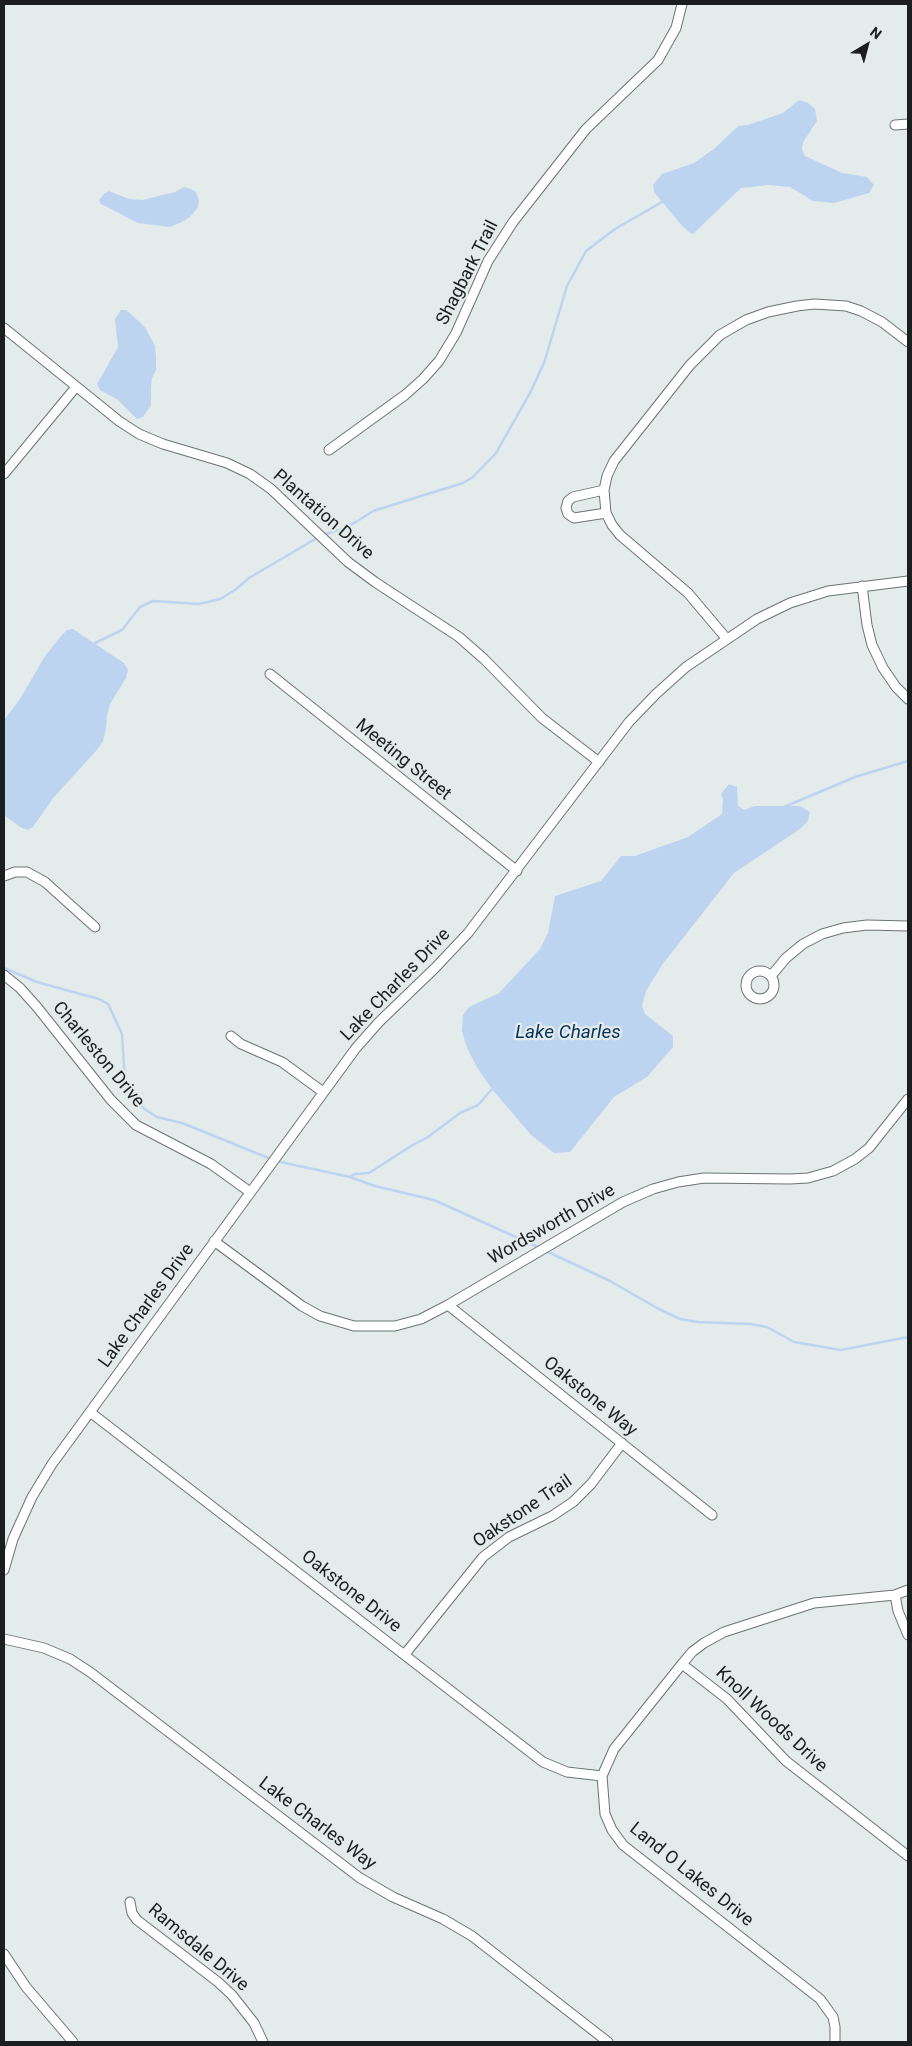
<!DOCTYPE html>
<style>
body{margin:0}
#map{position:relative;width:912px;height:2046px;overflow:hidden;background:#e3ebeb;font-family:Roboto,sans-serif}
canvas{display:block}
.frame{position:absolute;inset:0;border:5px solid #1b1e1e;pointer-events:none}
.north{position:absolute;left:842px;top:20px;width:50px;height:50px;-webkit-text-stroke:4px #e3ebeb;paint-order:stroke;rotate:37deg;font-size:14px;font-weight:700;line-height:20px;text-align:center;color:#1b1e1e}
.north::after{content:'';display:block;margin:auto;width:18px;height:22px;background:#1b1e1e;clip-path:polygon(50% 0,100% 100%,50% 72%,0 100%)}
</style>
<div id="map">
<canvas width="912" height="2046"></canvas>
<div class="frame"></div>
<div class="north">N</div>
</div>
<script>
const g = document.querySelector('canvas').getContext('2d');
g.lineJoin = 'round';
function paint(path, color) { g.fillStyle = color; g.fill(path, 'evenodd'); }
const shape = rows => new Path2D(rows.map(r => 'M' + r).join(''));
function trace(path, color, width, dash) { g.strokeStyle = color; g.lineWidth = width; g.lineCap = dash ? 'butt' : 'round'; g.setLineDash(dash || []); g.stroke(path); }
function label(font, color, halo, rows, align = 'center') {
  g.font = font + ' Roboto,sans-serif'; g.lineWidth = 4.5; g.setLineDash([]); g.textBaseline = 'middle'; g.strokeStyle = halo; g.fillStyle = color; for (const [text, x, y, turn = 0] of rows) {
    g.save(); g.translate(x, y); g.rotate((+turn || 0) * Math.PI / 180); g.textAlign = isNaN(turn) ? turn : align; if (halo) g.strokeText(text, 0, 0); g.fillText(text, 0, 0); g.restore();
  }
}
const water = shape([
 [799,100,808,103,815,109,817,121,803,142,802,149,805,156,842,173,867,177,874,185,869,193,834,203,813,201,790,187,769,185,741,188,694,233,692,234,683,227,654,192,653,185,662,174,694,163,715,148,738,126,748,125,783,113],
 [184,187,191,189,196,192,199,200,198,207,190,217,182,222,170,227,138,223,101,204,99,200,104,194,109,191,129,199,143,200,175,192],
 [121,310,126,310,145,327,155,346,156,356,156,370,152,378,151,387,151,405,143,417,137,419,118,400,100,390,97,384,118,347,115,319],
 [73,629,124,663,128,670,126,678,110,704,107,716,106,729,103,741,96,751,54,797,33,827,27,830,20,827,4,815,4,720,20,699,45,656,61,636,67,630],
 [729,784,737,787,738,806,744,810,755,806,800,806,810,812,808,821,800,829,734,873,662,965,646,991,642,1006,645,1014,673,1036,673,1047,647,1077,614,1097,570,1152,554,1153,531,1135,492,1089,478,1069,467,1048,462,1031,463,1015,469,1007,499,993,540,949,548,933,555,896,601,881,621,856,635,856,688,837,722,814,723,800,721,794]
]);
const stream = shape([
 [95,643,122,630,140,607,153,601,199,604,220,599,235,590,249,578,266,568,322,535,339,530,356,522,373,511,463,483,473,477,496,453,530,393,544,363,567,286,586,251,615,229,662,202],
 [784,807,855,777,908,761],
 [4,968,37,982,99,999,108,1004,122,1034,125,1082,134,1100,146,1110,157,1117,182,1123,271,1159],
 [276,1161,350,1177,375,1186,434,1200,540,1248],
 [350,1177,355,1174,369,1173,411,1146,428,1137,460,1113,478,1105,492,1089],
 [546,1251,610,1281,657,1308,680,1319,698,1322,750,1324,767,1327,794,1342,841,1350,908,1337]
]);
const minor = shape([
 [895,125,908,124],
 [4,328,119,421,139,434,163,444,227,463,250,474,271,489,348,562,375,582,459,637,484,659,542,718,599,762],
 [329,450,405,395,423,379,439,361,456,333,488,261,513,222,586,129,658,60,676,28,682,4],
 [4,474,76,387],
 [604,490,573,497,568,501,566,508,568,514,574,518,606,513],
 [862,586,867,625,872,645,883,668,896,687,908,699],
 [726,638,688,593,620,535,612,525,606,513,604,490,607,476,614,461,690,365,720,335,746,320,768,312,797,306,814,304,846,306,861,311,882,322,908,342],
 [270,674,517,871],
 [4,876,15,872,27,872,45,882,95,927],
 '746 985a14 14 0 1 1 28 0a14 14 0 1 1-28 0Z',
 [4,975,20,988,37,1007,111,1100,136,1125,211,1164,250,1192],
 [771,976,786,958,803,944,822,934,843,928,867,925,908,926],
 [231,1036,241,1044,282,1062,323,1092],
 [214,1241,302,1306,320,1316,354,1326,395,1326,421,1319,448,1305,623,1202,653,1189,678,1182,704,1178,790,1179,808,1178,833,1171,855,1159,869,1148,908,1099],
 [448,1305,712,1515],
 [90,1412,543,1762,567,1772,602,1776],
 [4,1570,13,1539,32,1497,52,1464,356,1048,379,1022,435,968,468,933,629,722,656,694,686,667,757,619,790,603,828,591,908,581],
 [895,1595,898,1611,908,1635],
 [4,1639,44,1648,70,1659,90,1672,360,1878,393,1897,443,1919,472,1936,608,2042],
 [405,1654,483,1557,509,1537,552,1516,573,1502,591,1484,622,1443],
 [682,1664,727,1699,786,1761,908,1856],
 [130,1902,132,1913,137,1920,218,1982,232,1995,254,2023,263,2042],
 [4,1954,26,1987,73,2042],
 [835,2042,835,2027,833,2017,820,1999,623,1845,612,1830,605,1814,602,1776,614,1749,682,1664,692,1652,704,1643,724,1632,814,1603,895,1595,908,1590]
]);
const streetNames = [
 ["Shagbark Trail",468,273,-63],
 ["Plantation Drive",323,515,41],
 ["Meeting Street",403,760,39],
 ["Lake Charles Drive",396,985,-46],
 ["Charleston Drive",98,1055,50],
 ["Wordsworth Drive",552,1225,-30],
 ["Lake Charles Drive",147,1306,-54],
 ["Oakstone Way",590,1397,39],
 ["Oakstone Trail",523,1512,-34],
 ["Oakstone Drive",351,1592,38],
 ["Knoll Woods Drive",771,1720,43],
 ["Lake Charles Way",317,1824,37],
 ["Land O Lakes Drive",691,1875,39],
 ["Ramsdale Drive",198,1948,40]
];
const waterNames = [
 ["Lake Charles",568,1033]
];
paint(water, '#bdd4f1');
trace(stream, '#bdd4f1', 2.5);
trace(minor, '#6c7373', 11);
trace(minor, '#fff', 9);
label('18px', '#1b1e1e', '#e3ebeb', streetNames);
label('italic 19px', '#09325d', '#e3ebeb', waterNames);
</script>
